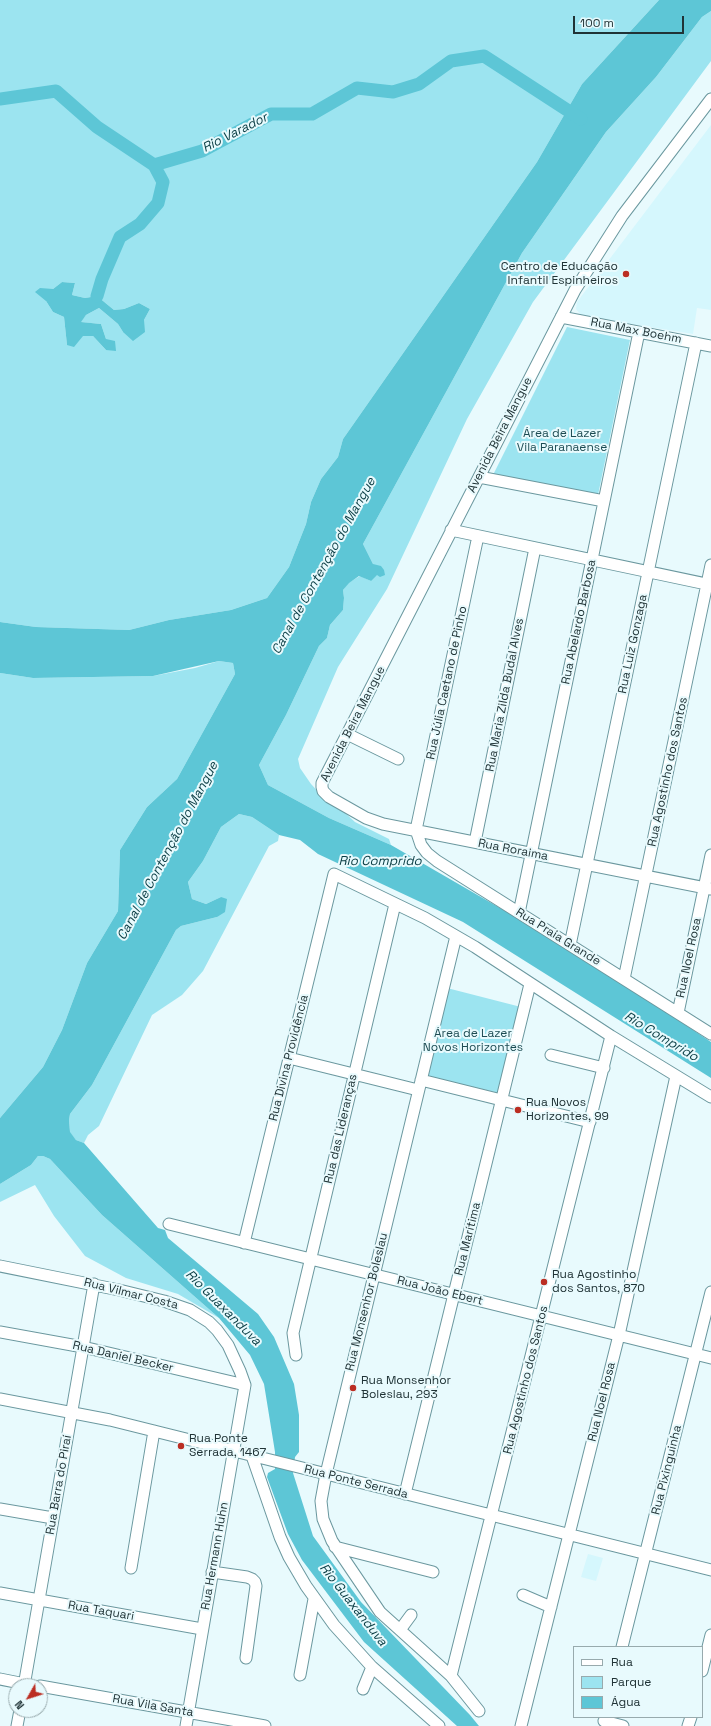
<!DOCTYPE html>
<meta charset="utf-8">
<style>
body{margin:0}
#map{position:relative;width:711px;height:1726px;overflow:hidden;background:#e8fafd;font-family:"Space Grotesk",sans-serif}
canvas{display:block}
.legend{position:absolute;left:573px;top:1646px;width:130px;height:72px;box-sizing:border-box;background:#e8fafd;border:1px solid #98aaad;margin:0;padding:5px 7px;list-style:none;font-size:12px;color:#203336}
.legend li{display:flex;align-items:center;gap:8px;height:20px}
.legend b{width:20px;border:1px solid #98aaad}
.north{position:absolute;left:8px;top:1678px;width:40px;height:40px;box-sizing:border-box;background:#e8fafd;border:1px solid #98aaad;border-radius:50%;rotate:231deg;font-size:11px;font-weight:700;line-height:16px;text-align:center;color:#203336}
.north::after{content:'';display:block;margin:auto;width:14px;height:18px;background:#bb2d22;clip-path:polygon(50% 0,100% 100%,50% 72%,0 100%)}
.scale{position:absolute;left:573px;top:16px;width:111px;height:18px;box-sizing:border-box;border:2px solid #203336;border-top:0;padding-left:5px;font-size:12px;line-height:14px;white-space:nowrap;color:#203336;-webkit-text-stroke:3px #e8fafd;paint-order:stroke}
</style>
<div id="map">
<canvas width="711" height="1726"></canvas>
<ul class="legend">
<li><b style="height:5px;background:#fff"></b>Rua</li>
<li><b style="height:11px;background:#9ce4f0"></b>Parque</li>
<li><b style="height:11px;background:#5dc6d6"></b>Água</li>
</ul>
<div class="north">N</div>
<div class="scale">100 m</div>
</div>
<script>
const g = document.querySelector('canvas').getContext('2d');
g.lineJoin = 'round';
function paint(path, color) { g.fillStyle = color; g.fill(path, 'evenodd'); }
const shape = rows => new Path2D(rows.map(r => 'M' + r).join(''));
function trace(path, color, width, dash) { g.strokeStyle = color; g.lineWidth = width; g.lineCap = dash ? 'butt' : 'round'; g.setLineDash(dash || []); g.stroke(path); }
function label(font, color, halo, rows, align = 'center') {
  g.font = font + ' "Space Grotesk",sans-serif'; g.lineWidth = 4; g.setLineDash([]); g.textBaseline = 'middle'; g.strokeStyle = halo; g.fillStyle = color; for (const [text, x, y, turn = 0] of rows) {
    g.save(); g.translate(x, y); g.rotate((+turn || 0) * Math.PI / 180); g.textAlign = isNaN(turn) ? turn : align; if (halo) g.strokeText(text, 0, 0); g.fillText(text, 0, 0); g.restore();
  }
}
const built = shape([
 [711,125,711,310,697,308,693,334,587,317,581,315,576,309,577,302],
 [588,1554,603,1558,596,1581,581,1577]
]);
const green = shape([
 [0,0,659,0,582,84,537,162,343,439,338,457,321,479,311,502,306,524,289,567,267,598,231,610,169,620,129,630,36,627,0,622],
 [62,282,75,283,72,295,85,298,97,296,114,310,124,309,139,303,150,309,144,320,123,332,118,324,99,308,86,315,80,322,101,324,106,339,106,350,93,336,83,335,67,345,64,317,53,312,46,301,53,289],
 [711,11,711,61,533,302,467,419,387,589,338,667,298,759,300,768,311,784,326,800,343,811,355,822,389,839,391,845,329,818,268,785,259,765,286,715,319,646,327,638,330,625,343,610,344,598,343,590,348,583,360,576,371,581,373,564,363,544,522,253,606,132,656,77,702,17],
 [567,327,630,340,598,495,493,475],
 [219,661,233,663,235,674,177,779,147,807,120,850,118,911,87,963,62,1030,43,1067,0,1118,0,673,33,678,153,676,195,668],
 [239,814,252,817,279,835,278,841,269,846,203,971,182,995,152,1015,99,1126,88,1135,84,1143,76,1140,70,1133,69,1120,70,1114,92,1085,176,930,181,926,217,917,221,897,206,904,192,899,188,882,203,861,221,827],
 [447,988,521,1007,499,1093,426,1076],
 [38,1156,43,1156,50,1159,102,1215,219,1318,178,1294,126,1278,85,1256,54,1216,35,1185,0,1202,0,1184,31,1165]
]);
const water = shape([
 [659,0,711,0,711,11,702,17,656,77,606,132,522,253,363,544,373,564,381,566,384,570,385,575,380,577,377,575,371,581,359,576,349,583,343,590,344,598,343,610,330,625,327,638,319,646,286,715,259,765,268,785,329,818,391,845,519,919,650,1001,711,1042,711,1078,463,922,318,854,300,840,279,835,252,817,239,814,221,827,203,861,188,882,192,899,206,904,221,897,227,899,225,912,217,917,181,926,176,930,92,1085,70,1114,69,1120,70,1132,76,1140,84,1143,158,1228,165,1230,168,1238,258,1314,274,1337,294,1384,299,1415,299,1452,295,1457,293,1473,313,1536,361,1602,470,1715,479,1726,457,1726,364,1642,302,1560,288,1534,267,1477,268,1473,275,1469,275,1452,264,1384,250,1355,219,1318,102,1215,50,1159,43,1156,38,1156,31,1165,0,1184,0,1118,43,1067,62,1030,87,963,118,911,120,850,147,807,177,779,235,674,233,663,219,661,153,676,33,678,0,673,0,622,36,627,129,630,169,620,231,610,267,598,289,567,306,524,311,502,321,479,338,457,343,439,537,162,582,84],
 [62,282,75,283,72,295,85,298,97,296,114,310,124,309,139,303,150,309,144,320,145,332,133,341,123,332,118,324,99,308,86,315,81,322,101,324,106,339,115,341,116,351,106,350,93,336,83,336,74,347,67,345,64,317,53,312,46,301,35,292,40,288,53,289]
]);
const river = shape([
 [0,99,56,91,97,127,154,165,202,151,271,114,312,114,357,88,393,92,419,84,451,61,484,56,581,119],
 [97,296,102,279,120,237,140,224,158,203,163,182,154,165]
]);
const minor = shape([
 [711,99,622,216,575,290,322,783,322,787,323,791,329,797,366,818,383,824,711,889],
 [561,317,711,346],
 [479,477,604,501],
 [451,530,711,585],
 [478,536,416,830,421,845,427,853,437,861,711,1034],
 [347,734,398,759],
 [475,842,535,548],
 [519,913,639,332],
 [456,936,326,1474,321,1501,323,1519,332,1541,380,1612,451,1676,479,1711],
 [570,945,696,343],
 [624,979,711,565],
 [678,1013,711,855],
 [551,1055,604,1068],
 [289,1058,418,1090],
 [421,1080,590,1122],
 [169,1224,711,1358],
 [244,1243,334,874,425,918,475,947,611,1036,711,1097],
 [0,1266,119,1290,164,1301,190,1310,209,1322,217,1330,228,1345,240,1371,245,1385,186,1726],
 [0,1332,83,1347,245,1385],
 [296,1355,293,1333,395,904],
 [0,1399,110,1420,711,1570],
 [252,1456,280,1537,289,1557,306,1586,334,1625,372,1667,439,1726],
 [405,1494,530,984],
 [0,1509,53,1518],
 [335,1547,433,1572],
 [131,1568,154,1431],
 [212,1572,247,1577,252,1579,255,1582,256,1586,246,1658],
 [0,1593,202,1629],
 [523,1595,551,1607],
 [400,1630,411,1615],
 [622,1647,711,1292],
 [702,1671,711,1635],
 [300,1675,314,1599],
 [451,1676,611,1036],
 [0,1679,30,1685],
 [24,1686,94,1284],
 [40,1686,265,1726],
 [363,1689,372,1667],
 [604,1721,623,1726],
 [17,1726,20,1710],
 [521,1726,619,1335,676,1076],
 [688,1726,691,1717]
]);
const markers = [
 [626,274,4,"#bb2d22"],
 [518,1110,4,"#bb2d22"],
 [544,1282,4,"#bb2d22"],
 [353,1388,4,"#bb2d22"],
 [181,1446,4,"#bb2d22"]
];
const poiNames = [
 ["Centro de Educação",618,267,"right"],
 ["Infantil Espinheiros",618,281,"right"],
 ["Rua Novos",526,1103],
 ["Horizontes, 99",526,1117],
 ["Rua Agostinho",552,1275],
 ["dos Santos, 870",552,1289],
 ["Rua Monsenhor",361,1381],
 ["Boleslau, 293",361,1395],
 ["Rua Ponte",189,1439],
 ["Serrada, 1467",189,1453]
];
const streetNames = [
 ["Rua Max Boehm",636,331,11],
 ["Avenida Beira Mangue",500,435,-63],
 ["Rua Abelardo Barbosa",579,622,-78],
 ["Rua Luiz Gonzaga",633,644,-78],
 ["Rua Júlia Caetano de Pinho",447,683,-78],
 ["Rua Maria Zilda Budal Alves",505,695,-79],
 ["Avenida Beira Mangue",353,724,-63],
 ["Rua Agostinho dos Santos",668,772,-78],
 ["Rua Roraima",513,850,11],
 ["Rua Praia Grande",558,937,32],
 ["Rua Noel Rosa",689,958,-78],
 ["Rua Divina Providência",289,1058,-76],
 ["Rua das Lideranças",341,1129,-77],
 ["Rua Marítima",468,1239,-76],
 ["Rua João Ebert",440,1291,14],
 ["Rua Vilmar Costa",131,1294,14],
 ["Rua Monsenhor Boleslau",367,1302,-76],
 ["Rua Daniel Becker",123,1357,13],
 ["Rua Agostinho dos Santos",526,1380,-76],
 ["Rua Noel Rosa",602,1402,-76],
 ["Rua Pixinguinha",667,1470,-76],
 ["Rua Ponte Serrada",356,1482,14],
 ["Rua Barra do Piraí",59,1485,-80],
 ["Rua Hermann Huhn",215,1556,-80],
 ["Rua Taquari",101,1611,10],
 ["Rua Vila Santa",153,1706,10]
];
const parkNames = [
 ["Área de Lazer",562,434],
 ["Vila Paranaense",562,448],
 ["Área de Lazer",473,1034],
 ["Novos Horizontes",473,1048]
];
const waterNames = [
 ["Rio Varador",235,133,-27],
 ["Canal de Contenção do Mangue",324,566,-61],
 ["Canal de Contenção do Mangue",168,851,-62],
 ["Rio Comprido",380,861],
 ["Rio Comprido",661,1037,31],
 ["Rio Guaxanduva",223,1308,45],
 ["Rio Guaxanduva",353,1605,52]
];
paint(built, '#d5f7fd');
paint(green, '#9ce4f0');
paint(water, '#5dc6d6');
trace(river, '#5dc6d6', 13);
trace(minor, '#6b989f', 13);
trace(minor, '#fff', 11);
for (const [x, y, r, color] of markers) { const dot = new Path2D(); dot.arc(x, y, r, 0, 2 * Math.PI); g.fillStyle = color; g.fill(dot); trace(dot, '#e8fafd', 1.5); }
label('12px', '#203336', '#e8fafd', poiNames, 'left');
label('12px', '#203336', '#e8fafd', streetNames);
label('12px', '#1d4c53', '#e8fafd', parkNames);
label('italic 13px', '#093c43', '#e8fafd', waterNames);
</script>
